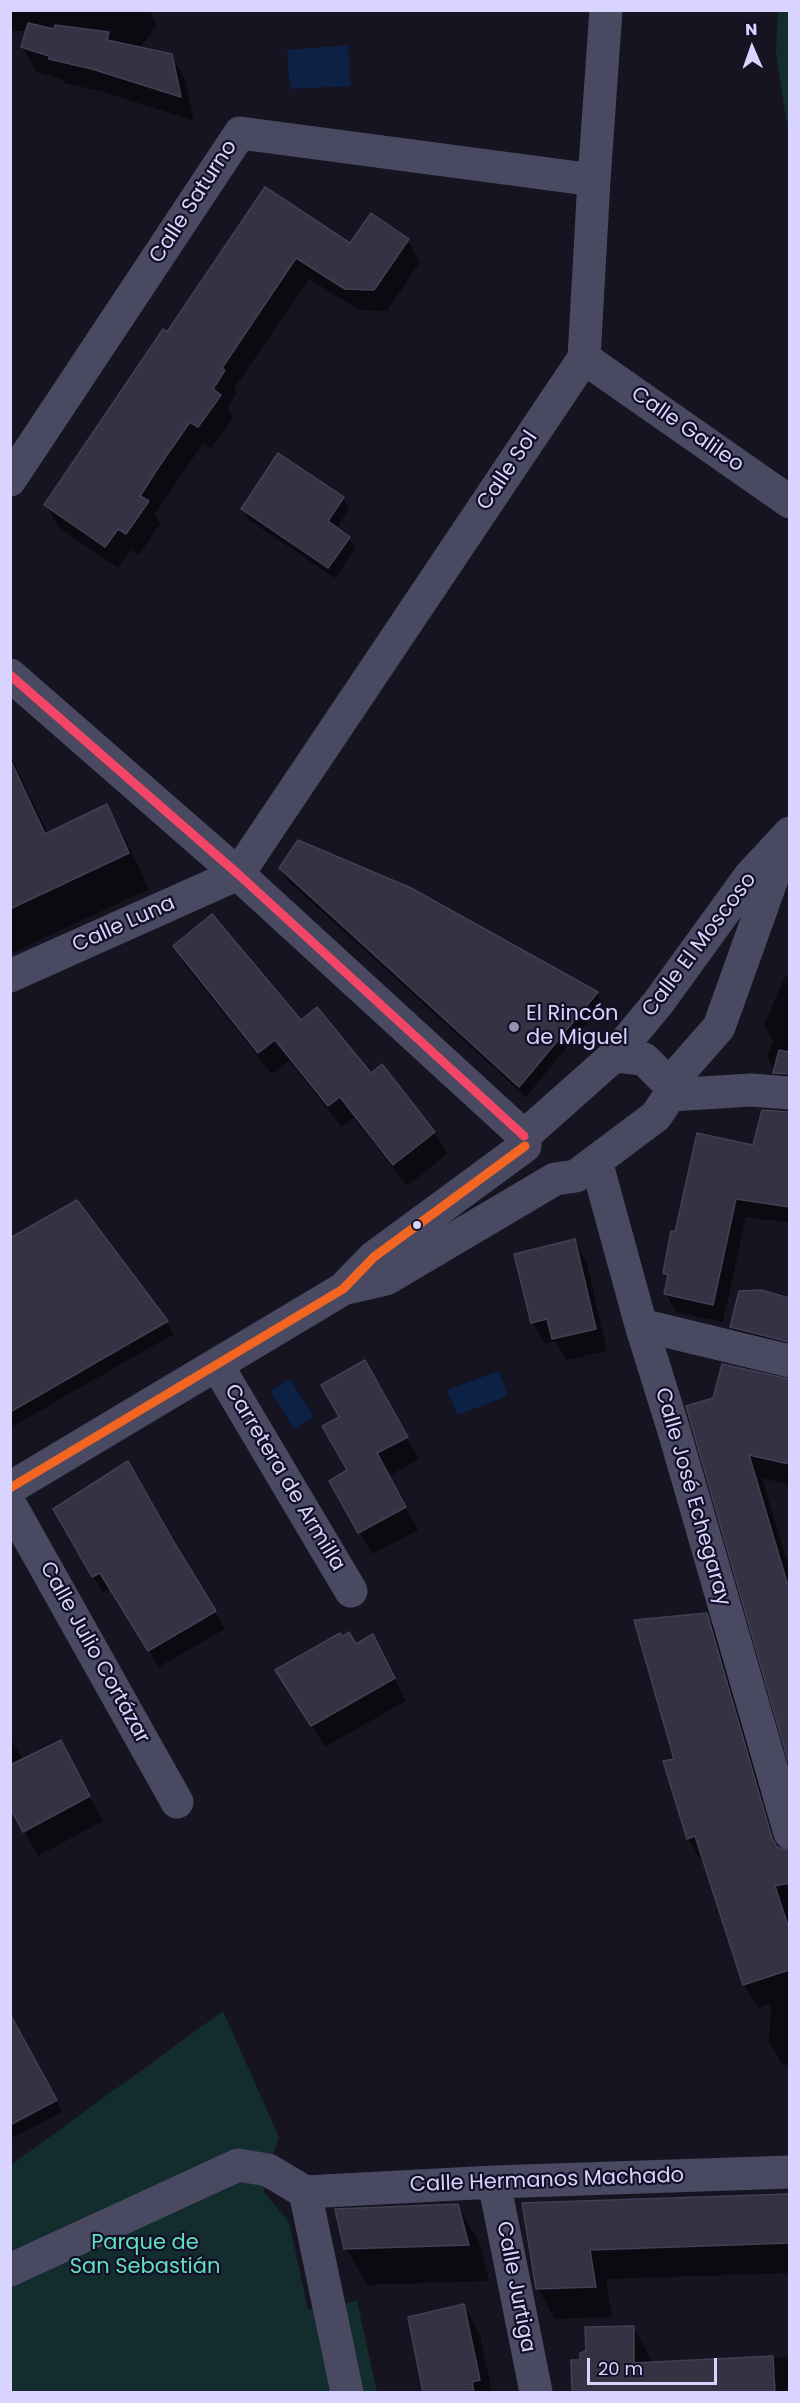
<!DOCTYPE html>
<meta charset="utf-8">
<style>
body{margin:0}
#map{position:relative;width:800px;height:2403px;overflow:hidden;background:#161421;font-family:Poppins,sans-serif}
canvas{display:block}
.frame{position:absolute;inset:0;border:12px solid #d9d4ff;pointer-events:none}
.north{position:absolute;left:722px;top:18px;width:60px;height:60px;-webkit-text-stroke:4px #130f26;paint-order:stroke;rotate:358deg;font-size:16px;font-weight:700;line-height:24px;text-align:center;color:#d9d4ff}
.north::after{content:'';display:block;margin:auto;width:21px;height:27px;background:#d9d4ff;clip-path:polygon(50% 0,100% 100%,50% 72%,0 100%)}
.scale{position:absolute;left:587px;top:2358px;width:130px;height:27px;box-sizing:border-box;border:3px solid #d9d4ff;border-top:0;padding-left:8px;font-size:18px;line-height:21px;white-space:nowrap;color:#d9d4ff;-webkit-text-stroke:4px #130f26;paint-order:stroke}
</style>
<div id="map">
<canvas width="800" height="2403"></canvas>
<div class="frame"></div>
<div class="north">N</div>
<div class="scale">20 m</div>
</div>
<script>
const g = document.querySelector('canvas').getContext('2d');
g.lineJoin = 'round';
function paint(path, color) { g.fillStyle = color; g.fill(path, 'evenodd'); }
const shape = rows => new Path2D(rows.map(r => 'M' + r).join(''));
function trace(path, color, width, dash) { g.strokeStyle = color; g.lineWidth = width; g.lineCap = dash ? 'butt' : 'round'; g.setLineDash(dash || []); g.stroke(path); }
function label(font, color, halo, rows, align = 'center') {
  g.font = font + ' Poppins,sans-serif'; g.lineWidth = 4.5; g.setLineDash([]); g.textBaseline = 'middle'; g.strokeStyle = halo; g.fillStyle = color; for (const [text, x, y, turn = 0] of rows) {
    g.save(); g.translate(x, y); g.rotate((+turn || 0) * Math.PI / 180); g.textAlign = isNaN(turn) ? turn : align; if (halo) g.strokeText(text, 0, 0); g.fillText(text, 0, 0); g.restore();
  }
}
const green = shape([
 [778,11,789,11,789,137,776,53],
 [223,2011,279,2137,268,2170,264,2192,289,2222,308,2309,329,2307,357,2301,377,2392,11,2392,11,2165]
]);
const water = shape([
 [348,45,351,86,290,89,287,50],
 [499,1371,508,1396,457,1415,447,1390],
 [290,1379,314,1417,294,1429,270,1391]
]);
const shadow = shape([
 [10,10,149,10,157,25,140,48,171,55,185,80,194,121,107,93,65,83,63,80,37,72,23,47,27,31,10,31],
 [266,189,351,245,408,240,420,262,387,311,359,310,309,279,234,389,237,393,227,408,233,418,211,448,203,443,155,514,160,524,139,555,131,550,118,568,58,527,46,505,168,334],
 [343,498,349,509,336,529,348,538,355,549,335,578,249,520,242,509],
 [10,754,48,834,106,806,127,842,149,889,10,954],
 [299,842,411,890,597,993,603,1004,526,1097,287,880,280,868],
 [175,946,300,1022,370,1075,434,1132,447,1154,407,1186,354,1118,342,1127,289,1061,272,1074,187,968],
 [785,976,790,978,790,1091,785,1091,767,1056,773,1041,764,1025],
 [764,1111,789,1113,790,1223,746,1217,723,1322,676,1312,666,1293,669,1281,664,1273,676,1234,754,1147],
 [76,1202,174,1334,10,1428,10,1239],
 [575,1241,587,1263,607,1351,566,1360,555,1341,545,1344,532,1322],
 [761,1292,790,1299,790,1361,746,1351,732,1327],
 [364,1362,419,1459,389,1476,418,1530,372,1554,331,1482,349,1471],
 [786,1381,790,1381,790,1485,762,1478,790,1572,790,1758,688,1407],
 [55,1509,177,1550,225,1629,159,1667,110,1589,103,1593],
 [706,1614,720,1638,767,1800,754,1804,772,1862,790,1856,790,2065,782,2065,769,2041,771,2004,758,2008,744,1985,705,1861,702,1862,688,1838,676,1760],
 [372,1636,406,1701,325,1747,277,1671,355,1646],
 [10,1738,22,1758,58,1739,103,1821,38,1856,10,1805],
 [10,2060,35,2061,62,2112,10,2139],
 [790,2196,790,2273,606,2279,612,2317,555,2319,538,2289,524,2205],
 [458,2205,479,2242,489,2281,367,2285,346,2249],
 [464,2306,480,2335,492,2392,426,2392,409,2318],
 [633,2327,650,2357,650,2364,790,2357,790,2392,574,2392,573,2362,581,2361]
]);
const building = shape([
 [28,23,54,29,55,25,109,32,107,40,172,54,181,97,92,69,49,59,49,56,21,47,28,23],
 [265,187,350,243,371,213,409,239,374,290,345,289,296,258,222,368,225,370,213,389,221,395,198,427,190,422,158,468,140,496,149,501,126,534,118,529,105,547,44,505,163,329,167,332,265,187],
 [278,453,344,497,328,521,350,537,328,568,241,509,278,453],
 [10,759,45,834,107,804,129,853,10,909,10,759],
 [298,840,411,888,598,992,519,1087,279,868,298,840],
 [212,914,301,1020,317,1007,371,1073,382,1064,435,1132,393,1165,340,1097,328,1106,275,1040,258,1053,173,946,212,914],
 [779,1050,789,1052,789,1074,773,1073,779,1050],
 [762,1110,789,1112,789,1207,736,1199,713,1305,664,1294,668,1275,663,1273,671,1231,675,1232,697,1133,753,1145,762,1110],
 [77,1200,168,1321,10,1412,10,1238,77,1200],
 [575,1239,596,1329,552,1339,547,1319,531,1323,514,1254,575,1239],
 [761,1290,789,1298,789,1342,730,1327,739,1291,761,1290],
 [365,1360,408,1437,377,1453,406,1507,358,1533,329,1481,347,1470,322,1426,339,1417,321,1385,365,1360],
 [722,1364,789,1379,789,1464,749,1455,789,1589,789,1764,686,1406,713,1398,722,1364],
 [128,1461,175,1544,216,1611,148,1651,100,1573,92,1577,53,1509,128,1461],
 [707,1613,772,1838,777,1847,789,1851,789,1883,775,1886,789,1929,789,1970,743,1985,695,1836,687,1839,663,1761,674,1759,634,1620,707,1613],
 [349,1632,356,1644,373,1634,395,1678,311,1726,275,1670,340,1633,343,1636,349,1632],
 [61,1740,90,1796,23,1832,10,1808,10,1765,61,1740],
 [10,2014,57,2100,10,2125,10,2014],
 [789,2194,789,2243,590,2250,596,2287,536,2289,522,2203,789,2194],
 [458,2204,469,2245,344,2249,335,2209,458,2204],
 [464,2304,480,2380,472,2382,474,2392,423,2392,408,2317,464,2304],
 [634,2326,634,2363,773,2356,775,2392,572,2392,571,2360,580,2360,580,2353,586,2351,585,2327,634,2326]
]);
const minor = shape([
 [584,358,790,502],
 [10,480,240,133,594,180],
 [10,675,238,874,524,1136],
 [10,976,238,874,584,358,594,180,606,10],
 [669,1084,719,1027,781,854],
 [670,1095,751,1090,790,1093],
 [524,1136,614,1056,658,1003,750,876,790,833],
 [596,1161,641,1325,674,1431,790,1833],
 [343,1289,386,1279,555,1179,576,1176,656,1116,670,1095,669,1084,644,1059,614,1056],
 [641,1325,790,1361],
 [217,1365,351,1591],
 [10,1488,343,1289,374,1257,525,1146],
 [10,1504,177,1802],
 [494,2182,536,2392],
 [305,2192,494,2182,790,2172],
 [10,2270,238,2165,268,2170,305,2192,347,2392]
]);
const bus1 = shape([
 [10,675,238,874,524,1136]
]);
const bus2 = shape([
 [10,1488,343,1289,374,1257,525,1146]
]);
const markers = [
 [514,1027,6,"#9591b1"],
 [417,1225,5,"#d9d4ff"]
];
const streetNames = [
 ["Calle Saturno",194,202,-57],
 ["Calle Galileo",687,430,35],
 ["Calle Sol",508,471,-56],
 ["Calle Luna",124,925,-24],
 ["Calle El Moscoso",700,945,-53],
 ["Carretera de Armilla",284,1478,59],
 ["Calle José Echegaray",692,1497,74],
 ["Calle Julio Cortázar",94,1653,61],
 ["Calle Hermanos Machado",547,2181,-2],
 ["Calle Jurtiga",515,2287,79]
];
const poiNames = [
 ["El Rincón",526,1015],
 ["de Miguel",526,1039]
];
const parkNames = [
 ["Parque de",145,2244],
 ["San Sebastián",145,2268]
];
paint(green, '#132c2d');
paint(water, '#0d2144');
paint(shadow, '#0007');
paint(building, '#343243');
trace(building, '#433f54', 1.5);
trace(minor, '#4a4962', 33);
trace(bus1, '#f34667', 9);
trace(bus2, '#f26522', 9);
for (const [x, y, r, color] of markers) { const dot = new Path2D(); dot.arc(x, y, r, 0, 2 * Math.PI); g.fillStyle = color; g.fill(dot); trace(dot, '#130f26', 2); }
label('21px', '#d9d4ff', '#130f26', streetNames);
label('21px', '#d9d4ff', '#130f26', poiNames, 'left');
label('21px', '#5fe0c0', '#130f26', parkNames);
</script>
